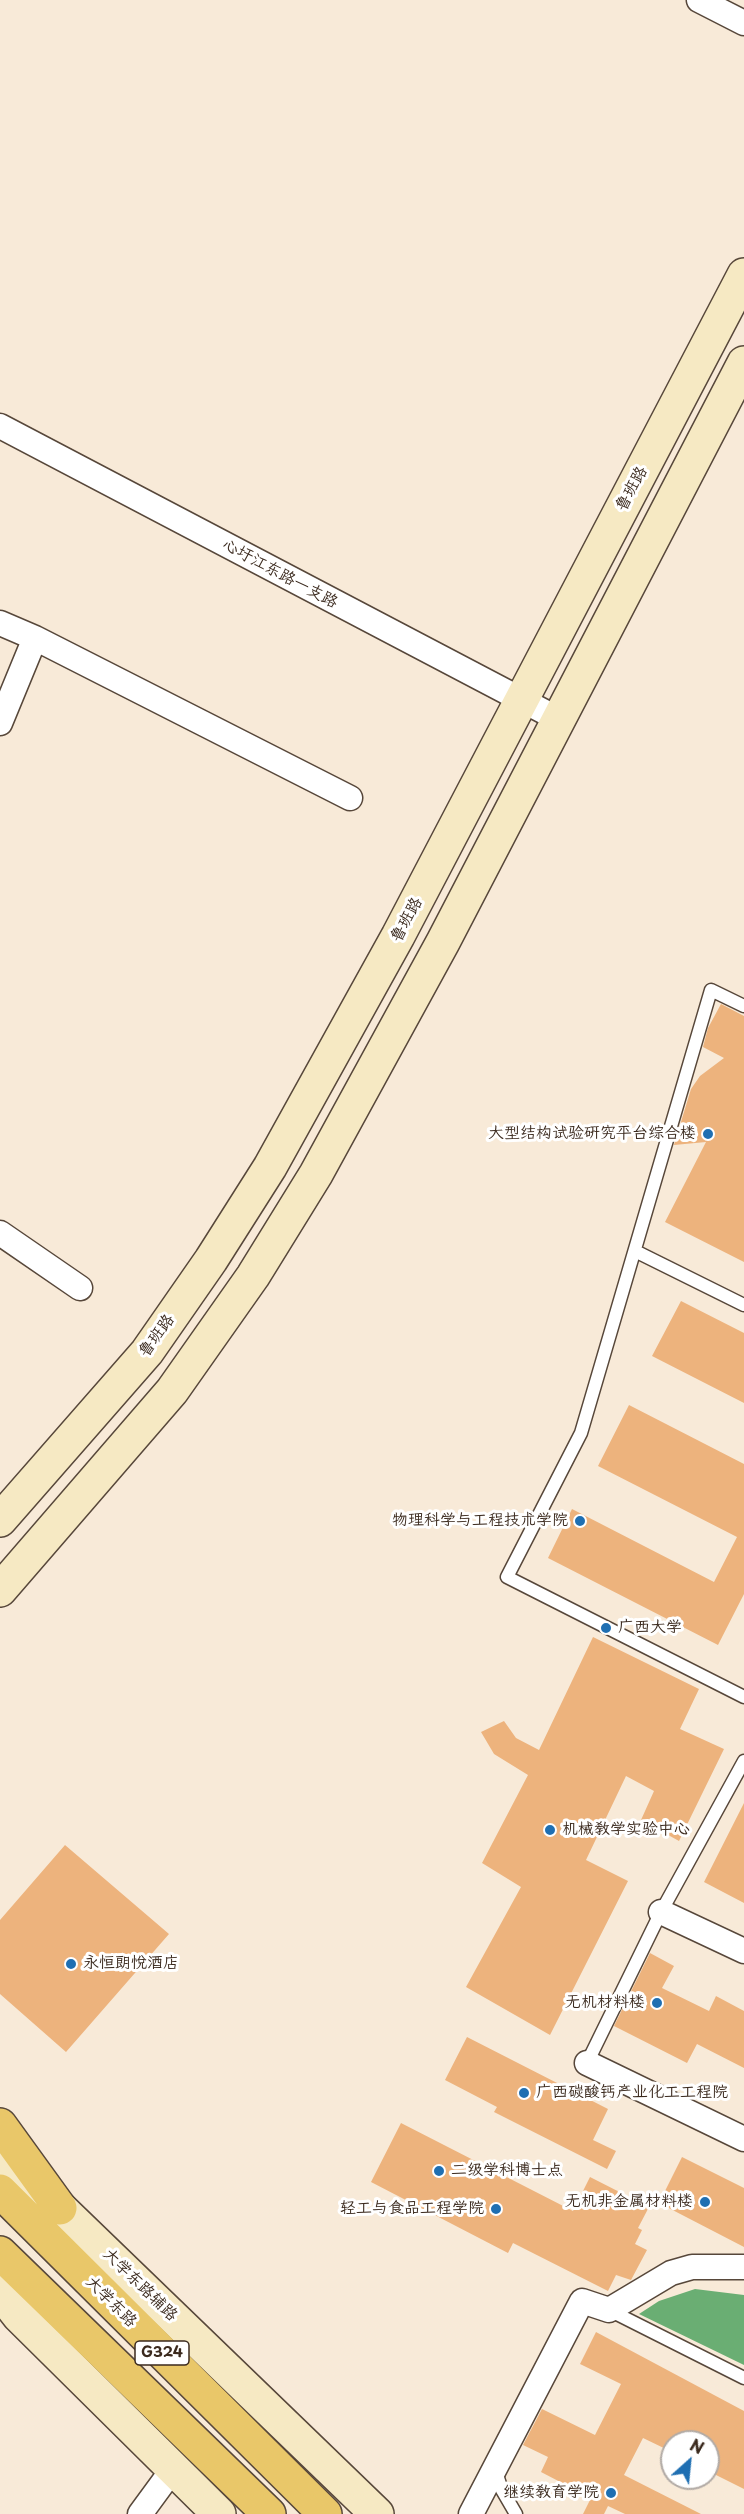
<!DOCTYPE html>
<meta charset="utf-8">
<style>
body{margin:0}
#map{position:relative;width:744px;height:2514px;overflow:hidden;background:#f8ead8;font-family:"Playpen Sans",sans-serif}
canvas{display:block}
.north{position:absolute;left:660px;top:2430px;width:60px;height:60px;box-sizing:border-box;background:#fff;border:2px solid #b1aaa5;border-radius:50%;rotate:27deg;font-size:16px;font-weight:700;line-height:24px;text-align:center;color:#3b2a1e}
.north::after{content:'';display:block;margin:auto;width:21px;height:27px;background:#1f6fb2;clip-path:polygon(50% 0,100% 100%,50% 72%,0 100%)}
</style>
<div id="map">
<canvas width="744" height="2514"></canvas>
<div class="north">N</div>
</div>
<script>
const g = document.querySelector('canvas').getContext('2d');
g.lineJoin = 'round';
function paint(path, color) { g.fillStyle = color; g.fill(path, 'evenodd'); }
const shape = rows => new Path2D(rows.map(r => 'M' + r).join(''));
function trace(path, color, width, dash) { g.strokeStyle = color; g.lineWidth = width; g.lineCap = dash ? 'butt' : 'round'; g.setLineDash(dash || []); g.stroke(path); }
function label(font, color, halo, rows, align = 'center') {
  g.font = font + ' "Playpen Sans","LXGW WenKai TC",sans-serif'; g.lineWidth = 6; g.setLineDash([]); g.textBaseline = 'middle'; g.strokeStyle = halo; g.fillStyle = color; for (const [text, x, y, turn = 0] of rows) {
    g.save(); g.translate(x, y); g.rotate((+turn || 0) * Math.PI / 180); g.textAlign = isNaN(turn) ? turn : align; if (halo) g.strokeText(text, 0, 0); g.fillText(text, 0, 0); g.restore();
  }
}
const forest = shape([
 [695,2289,744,2295,744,2365,639,2314,659,2301]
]);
const building = shape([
 [721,1004,744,1016,744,1262,665,1222,706,1142,674,1145,691,1089,700,1076,724,1058,703,1047,708,1028],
 [681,1301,744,1333,744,1403,652,1356],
 [629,1405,744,1464,744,1594,718,1645,548,1558,572,1509,714,1582,737,1537,598,1466],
 [593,1637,699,1689,680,1729,724,1749,679,1841,641,1820,654,1791,626,1776,586,1860,628,1881,550,2035,466,1987,521,1887,482,1863,528,1775,494,1754,481,1732,504,1721,516,1738,539,1750],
 [744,1803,744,1903,704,1882],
 [65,1845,169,1934,66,2052,0,1994,0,1920],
 [650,1953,674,1966,662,1988,709,2011,716,1996,744,2011,744,2068,697,2044,687,2063,614,2026],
 [467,2037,608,2109,593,2140,616,2151,607,2169,494,2112,497,2107,445,2080],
 [401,2123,573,2211,590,2177,649,2207,638,2228,642,2230,635,2244,647,2250,631,2280,616,2275,608,2291,513,2243,508,2253,371,2182],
 [682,2157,744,2188,744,2247,659,2203],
 [596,2332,744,2411,744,2489,708,2471,708,2442,672,2442,672,2452,643,2438,624,2475,701,2514,625,2514,608,2506,604,2514,583,2514,591,2498,541,2472,548,2457,523,2445,542,2409,595,2435,621,2384,580,2364]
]);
const lane = shape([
 [744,1006,711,990,581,1433,507,1577,744,1697],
 [635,1251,744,1305],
 [587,2063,661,1912,744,1761],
 [609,2310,744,2378],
 [495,2469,502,2490,516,2514]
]);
const street = shape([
 [699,0,744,23],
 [0,426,560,720],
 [0,623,35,638,350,798],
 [0,723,35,638],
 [0,1233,80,1288],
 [661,1912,744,1951],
 [587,2063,744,2139],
 [140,2514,173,2469],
 [471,2514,582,2301,609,2310,671,2273,692,2267,744,2267]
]);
const secondary = shape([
 [0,1520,147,1352,211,1260,270,1167,398,936,744,275],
 [0,1590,172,1391,253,1276,316,1174,443,942,744,363],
 [0,2164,60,2208,377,2514],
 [0,2292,19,2316,219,2514]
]);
const primary = shape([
 [0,2125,60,2208],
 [0,2191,325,2514],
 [0,2253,269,2514]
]);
const markers = [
 [708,1134,6,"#1f6fb2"],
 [580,1521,6,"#1f6fb2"],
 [606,1628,6,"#1f6fb2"],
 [550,1830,6,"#1f6fb2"],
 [71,1964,6,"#1f6fb2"],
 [657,2003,6,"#1f6fb2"],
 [524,2093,6,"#1f6fb2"],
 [439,2171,6,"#1f6fb2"],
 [705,2202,6,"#1f6fb2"],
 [496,2209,6,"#1f6fb2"],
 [611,2493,6,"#1f6fb2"]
];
const shields = [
 [162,2353,54]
];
const shieldNames = [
 ["G324",162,2353]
];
const streetNames = [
 ["鲁班路",632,489,-62],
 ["心圩江东路一支路",280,574,28],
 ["鲁班路",407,920,-62],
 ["鲁班路",157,1336,-54],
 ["大学东路辅路",140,2285,44],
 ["大学东路",111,2302,45]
];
const poiNames = [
 ["大型结构试验研究平台综合楼",696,1134],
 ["物理科学与工程技术学院",568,1521],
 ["广西大学",618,1628,"left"],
 ["机械教学实验中心",562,1830,"left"],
 ["永恒朗悦酒店",83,1964,"left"],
 ["无机材料楼",645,2003],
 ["广西碳酸钙产业化工工程院",536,2093,"left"],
 ["二级学科博士点",451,2171,"left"],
 ["无机非金属材料楼",693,2202],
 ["轻工与食品工程学院",484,2209],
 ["继续教育学院",599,2493]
];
paint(forest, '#6aae73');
paint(building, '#edb37d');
trace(lane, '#57473a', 15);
trace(street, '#57473a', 27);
trace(secondary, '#57473a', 36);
trace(primary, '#57473a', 36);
trace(lane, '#fff', 12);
trace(street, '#fff', 24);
trace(secondary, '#f6e9c3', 33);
trace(primary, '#e9c769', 33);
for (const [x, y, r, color] of markers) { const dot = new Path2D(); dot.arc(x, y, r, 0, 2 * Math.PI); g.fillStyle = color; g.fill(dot); trace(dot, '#fff', 2); }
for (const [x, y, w] of shields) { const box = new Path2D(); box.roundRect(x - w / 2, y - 12, w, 24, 4.5); g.fillStyle = '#fff'; g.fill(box); trace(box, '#3b2a1e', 1.5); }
label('bold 15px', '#3b2a1e', null, shieldNames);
label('16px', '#3b2a1e', '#fff', streetNames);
label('16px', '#3b2a1e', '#fff', poiNames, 'right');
</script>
